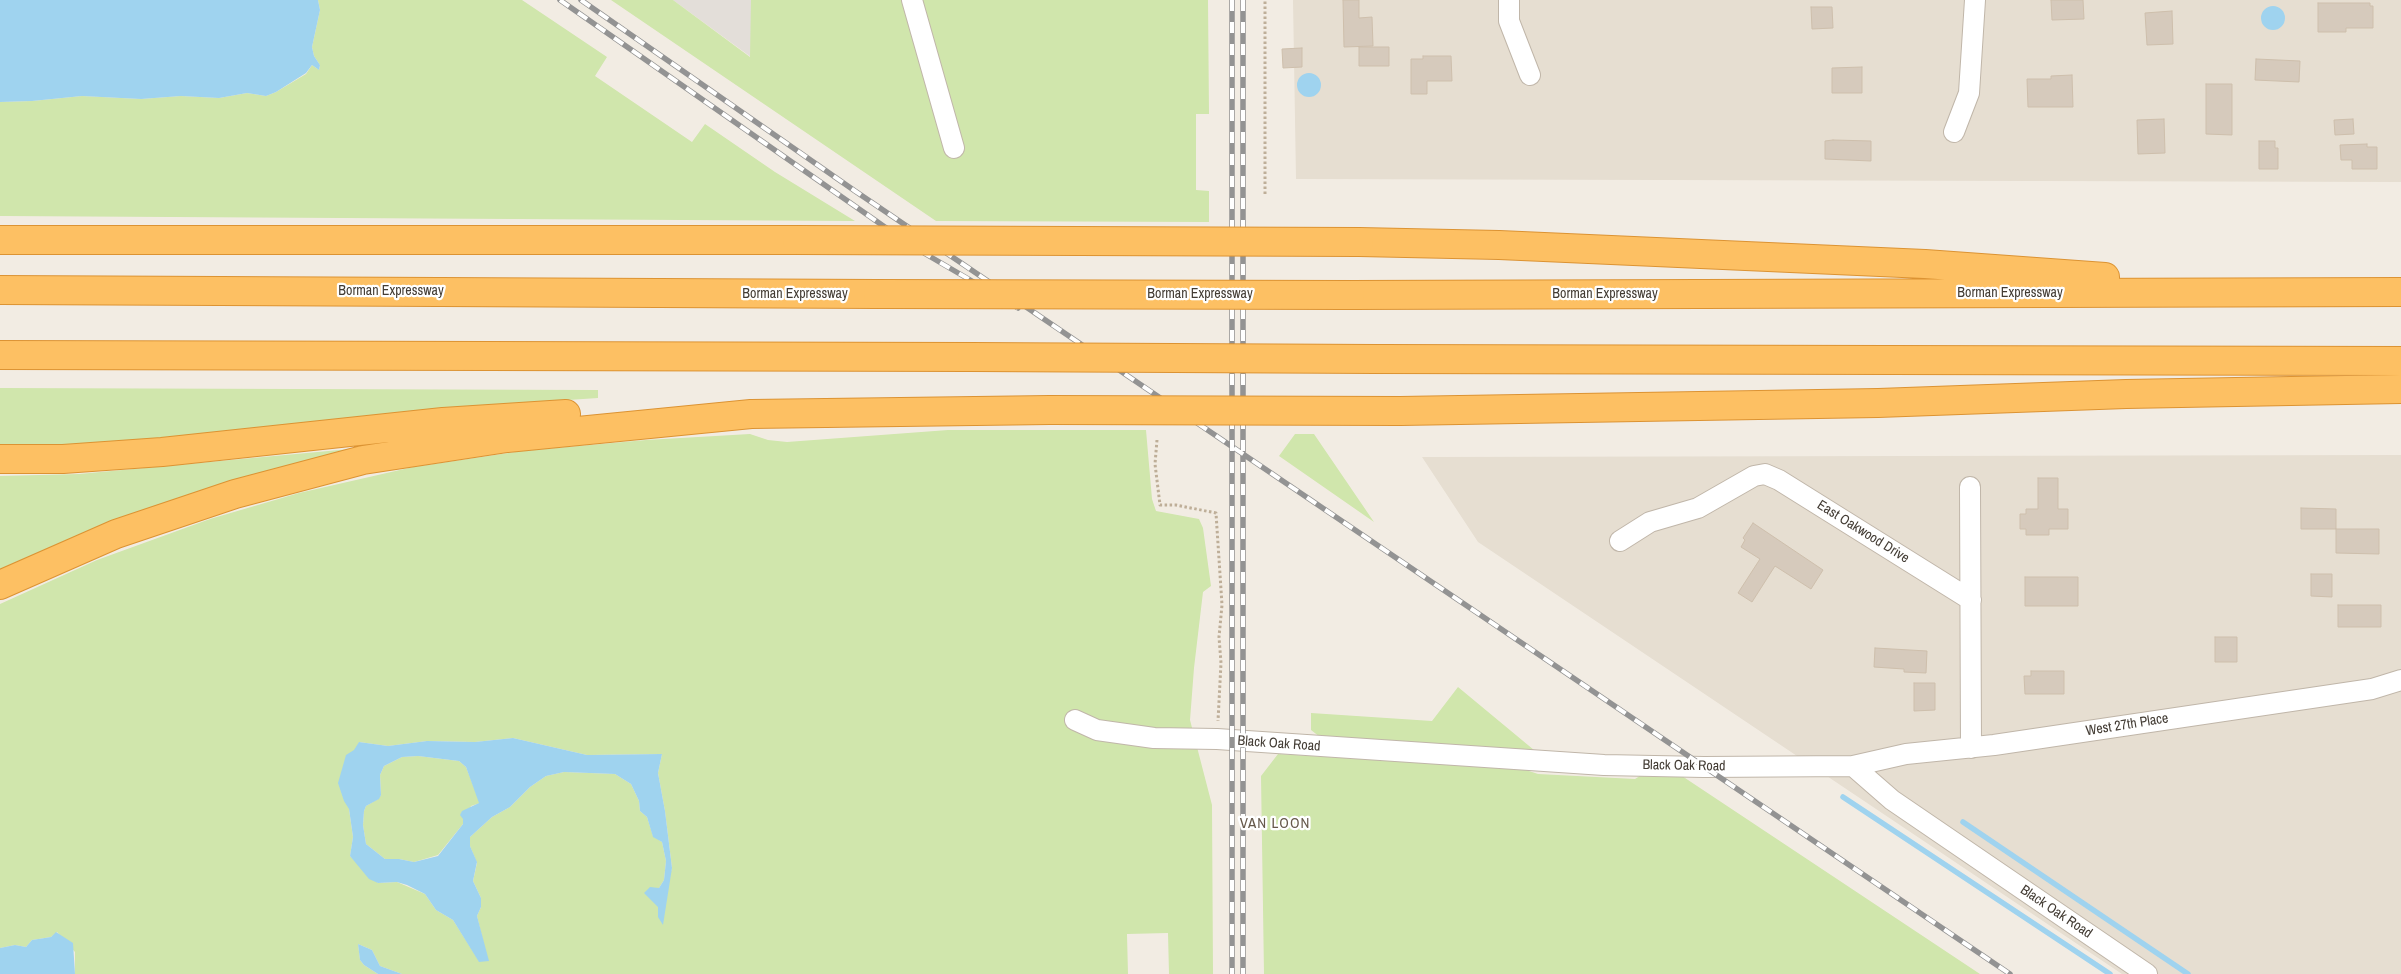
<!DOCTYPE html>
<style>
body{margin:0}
canvas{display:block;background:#f2ece3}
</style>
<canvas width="2401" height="974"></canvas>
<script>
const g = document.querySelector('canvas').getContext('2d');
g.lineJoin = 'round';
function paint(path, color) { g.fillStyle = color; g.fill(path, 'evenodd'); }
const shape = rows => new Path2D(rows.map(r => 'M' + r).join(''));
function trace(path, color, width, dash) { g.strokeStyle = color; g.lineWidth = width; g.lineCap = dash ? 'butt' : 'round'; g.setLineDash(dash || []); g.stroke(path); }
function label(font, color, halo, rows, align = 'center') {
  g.font = font + ' "Archivo Narrow",sans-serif'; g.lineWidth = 4.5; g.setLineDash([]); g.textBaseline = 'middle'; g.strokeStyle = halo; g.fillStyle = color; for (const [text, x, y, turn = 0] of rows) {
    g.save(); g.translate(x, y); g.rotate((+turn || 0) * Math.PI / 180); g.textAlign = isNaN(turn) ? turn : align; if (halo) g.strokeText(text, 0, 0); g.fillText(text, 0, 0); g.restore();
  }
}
const residential = shape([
 [1293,0,2401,0,2401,182,1296,179],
 [2401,455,2401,974,2122,974,1478,542,1422,457]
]);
const industrial = shape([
 [673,0,751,0,751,57]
]);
const green = shape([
 [318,0,522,0,607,57,595,76,692,142,705,124,775,172,855,221,0,216,0,102,32,101,82,96,141,99,181,96,219,98,247,93,266,96,276,92,306,74,312,65,319,70,320,65,314,56,312,47,320,10],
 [611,0,673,0,750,57,751,0,1208,0,1209,114,1196,114,1196,190,1209,191,1209,222,936,221],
 [0,388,598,390,598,398,464,407,312,424,85,445,0,448],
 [948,430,1146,430,1152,499,1156,511,1199,519,1203,528,1211,586,1203,592,1194,668,1190,720,1212,805,1213,974,1169,974,1168,933,1127,934,1128,974,402,974,380,966,372,950,358,944,360,960,364,965,378,974,75,974,75,952,57,932,51,937,32,940,26,947,15,945,0,948,0,604,97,560,210,519,299,493,413,467,522,451,646,440,750,434,768,440,787,442],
 [513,738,587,755,662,754,658,773,665,811,672,868,658,917,659,888,664,880,666,861,662,842,653,836,647,817,640,811,639,801,631,784,615,774,564,772,546,776,530,787,510,807,492,817,470,837,470,846,477,863,473,881,481,898,481,907,477,916,488,961,479,961,453,920,436,910,425,894,397,882,378,883,350,856,353,837,349,809,359,742,388,746,427,741,475,742],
 [1295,434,1314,434,1374,522,1279,456],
 [350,449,350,454,0,575,0,476,79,474],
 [1458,687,1540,755,1320,737,1311,730,1311,713,1432,721],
 [1278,754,1508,768,1526,770,1538,774,1635,779,1643,774,1682,776,1980,974,1264,974,1261,776],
 [418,756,459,761,466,767,480,803,471,806,463,824,438,855,414,862,399,859,385,859,366,844,363,825,364,811,366,806,378,799,381,795,380,775,384,766,402,757]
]);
const water = shape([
 [0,0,318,0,320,10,312,47,314,56,320,65,319,70,312,65,306,73,276,92,266,96,247,93,219,98,181,96,141,99,82,96,32,101,0,102],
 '2261 18a12 12 0 1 1 24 0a12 12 0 1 1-24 0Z',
 '1297 85a12 12 0 1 1 24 0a12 12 0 1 1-24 0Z',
 [513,738,587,755,662,754,658,773,665,811,672,868,663,925,658,917,658,907,644,893,650,887,659,888,664,880,666,861,662,842,653,837,647,817,640,811,639,801,631,784,615,774,564,772,546,776,530,787,510,807,492,817,470,837,470,846,477,862,473,881,481,898,481,907,477,916,489,961,479,962,453,920,436,910,425,894,407,885,397,882,378,883,369,879,350,856,353,837,349,809,344,801,338,783,346,755,354,750,359,742,388,746,427,741,475,742],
 [418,756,459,761,466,767,479,803,462,811,460,815,463,819,463,824,438,856,414,862,399,859,385,859,366,844,363,825,364,811,366,806,379,799,381,795,380,775,384,766,402,757],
 [56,932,73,943,75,974,0,974,0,948,15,945,26,947,32,940,51,937],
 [358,944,372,950,380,966,402,974,378,974,364,965,360,960]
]);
const stream = shape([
 [1843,797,2110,974],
 [1963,822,2188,974]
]);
const building = shape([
 [1343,0,1359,0,1359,18,1372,17,1373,46,1344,47,1343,0],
 [2051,0,2083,0,2084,19,2052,20,2051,0],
 [2318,3,2370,3,2370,6,2373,6,2373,28,2346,28,2346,32,2318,32,2318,3],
 [1811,7,1832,7,1833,28,1812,29,1811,7],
 [2172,11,2173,44,2147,45,2145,13,2172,11],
 [1359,47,1389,47,1389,66,1359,66,1359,47],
 [1302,48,1302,67,1283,68,1282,49,1302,48],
 [1423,56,1451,56,1452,81,1427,81,1427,94,1411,94,1411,59,1423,59,1423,56],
 [2256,59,2300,61,2299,82,2255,80,2256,59],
 [1862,67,1862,93,1832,93,1832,68,1862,67],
 [2072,75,2073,107,2028,107,2027,79,2051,79,2051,76,2072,75],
 [2206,84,2232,84,2232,135,2206,134,2206,84],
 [2164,119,2165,153,2138,154,2137,120,2164,119],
 [2353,119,2354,134,2335,135,2334,120,2353,119],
 [1833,140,1871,141,1871,161,1825,159,1825,141,1833,140],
 [2259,141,2275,141,2275,148,2278,148,2278,169,2259,169,2259,141],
 [2367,144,2367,147,2377,147,2377,169,2352,169,2352,160,2341,160,2340,145,2367,144],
 [2038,478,2058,478,2058,509,2068,509,2068,529,2049,529,2049,535,2026,535,2026,529,2020,529,2020,514,2026,514,2026,509,2038,509,2038,478],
 [2301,508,2336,509,2336,529,2301,529,2301,508],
 [1753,523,1823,570,1811,589,1775,566,1752,602,1738,593,1760,559,1741,547,1745,540,1743,538,1753,523],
 [2336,529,2379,529,2379,554,2336,553,2336,529],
 [2311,574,2332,574,2332,597,2311,596,2311,574],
 [2025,577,2078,577,2078,606,2025,606,2025,577],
 [2338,605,2381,605,2381,627,2338,627,2338,605],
 [2215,637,2237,637,2237,662,2215,662,2215,637],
 [1875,648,1927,651,1926,673,1904,672,1904,669,1874,667,1875,648],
 [2031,671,2064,671,2064,694,2025,694,2024,676,2031,676,2031,671],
 [1914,683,1935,683,1935,710,1914,711,1914,683]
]);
const path = shape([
 [1265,194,1265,0],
 [1157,440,1155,464,1160,505,1176,505,1216,513,1222,605,1219,637,1221,663,1218,721]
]);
const minor = shape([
 [912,0,954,148],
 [1509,0,1509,21,1530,75],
 [1954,132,1969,93,1975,0],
 [1970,487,1971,748],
 [1620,541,1650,522,1698,508,1754,476,1765,474,1779,480,1971,600],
 [1075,720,1097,730,1154,738,1217,739,1604,765,1704,767,1853,766,1892,800,2147,974],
 [1853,766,1906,754,1994,745,2372,689,2401,680]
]);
const highway = shape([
 [0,240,797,240],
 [1359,242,1499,245,1925,264,2105,277],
 [0,290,878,294],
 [1350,295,2401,292],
 [0,355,972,357],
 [1376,359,2401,361],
 [1400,411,1878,403,2126,394,2401,389],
 [0,459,63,459,162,452,443,422,566,414],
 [0,585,116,534,235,494,363,460,507,438,751,414,1050,410]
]);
const rail = shape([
 [560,0,912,246,1018,308],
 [581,0,855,191,2010,974],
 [1232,0,1232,974],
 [1243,0,1243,974]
]);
const highwayBridge = shape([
 [797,240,1359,242],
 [878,294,1350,295],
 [972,357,1376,359],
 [1050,410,1400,411]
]);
const streetNames = [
 ["Borman Expressway",391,291],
 ["Borman Expressway",2010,293],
 ["Borman Expressway",795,294],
 ["Borman Expressway",1200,294],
 ["Borman Expressway",1605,294],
 ["East Oakwood Drive",1863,532,32],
 ["West 27th Place",2127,725,-9],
 ["Black Oak Road",1279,744,4],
 ["Black Oak Road",1684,766,1],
 ["Black Oak Road",2056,912,34]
];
const neighbourhoodNames = [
 ["VAN LOON",1275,824]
];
paint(residential, '#e6ded1');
paint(industrial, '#e3ded9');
paint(green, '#d0e6ac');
paint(water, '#9fd3ef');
trace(stream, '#9fd3ef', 5.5);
paint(building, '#d6cabc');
trace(building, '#cebfac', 1);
trace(minor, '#c0b6a9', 22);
trace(highway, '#dc9333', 30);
trace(path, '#beae98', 3, [2.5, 2.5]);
trace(minor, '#fff', 20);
trace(highway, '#fdc063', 28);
trace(rail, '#939393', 5.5);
trace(rail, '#fff', 4, [11]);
trace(highwayBridge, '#dc9333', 30, []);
trace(highwayBridge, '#fdc063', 28);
label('14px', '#433c34', '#fff', streetNames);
g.letterSpacing = '1px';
label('15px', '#66594b', '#fff', neighbourhoodNames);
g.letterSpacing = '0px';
</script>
